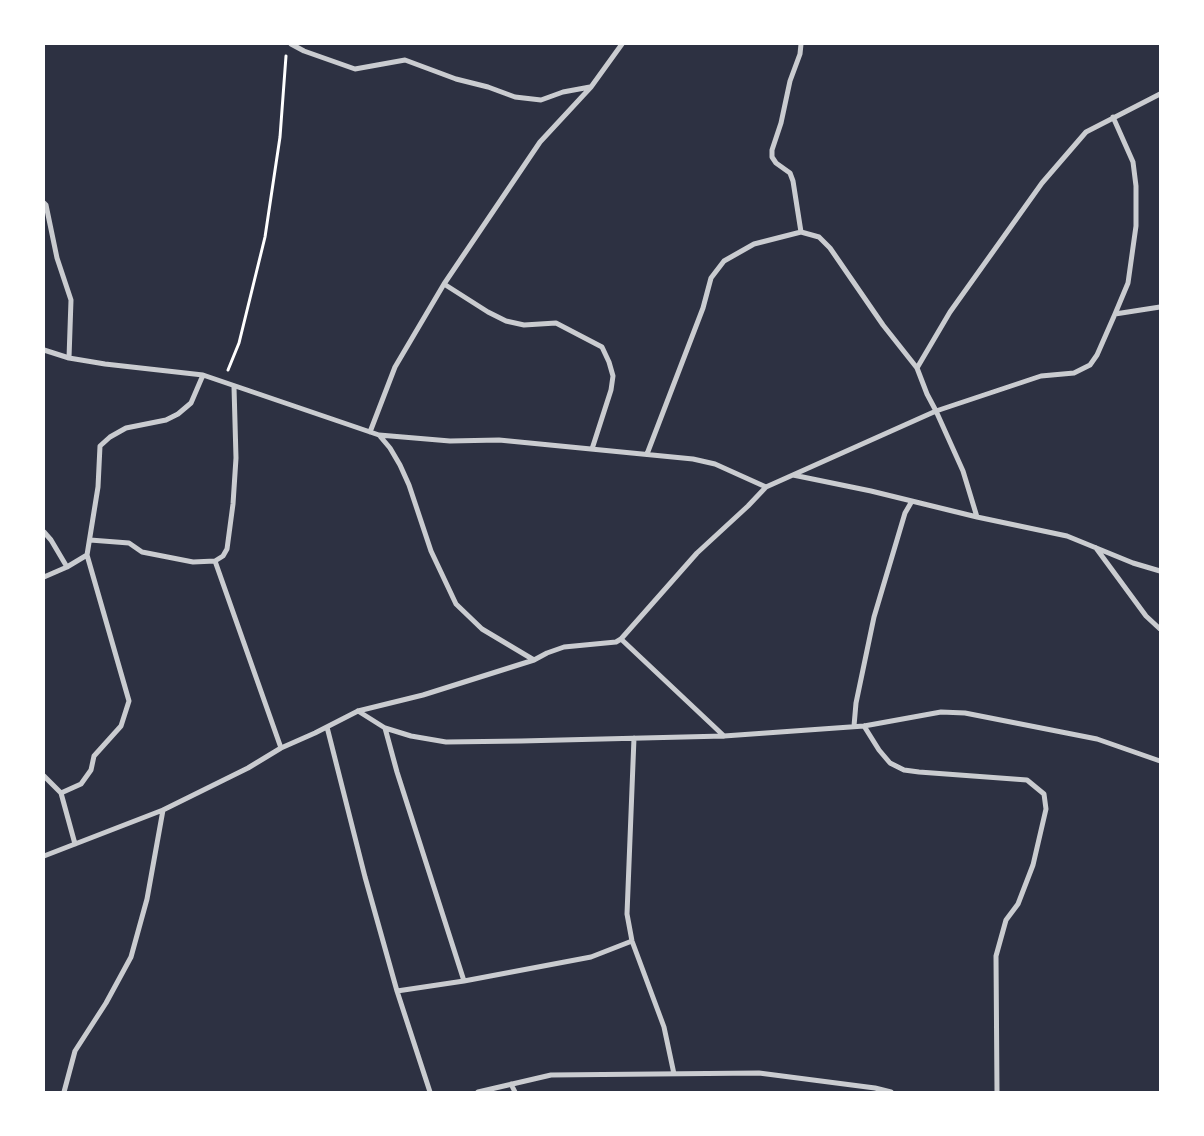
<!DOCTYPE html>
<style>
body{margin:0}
#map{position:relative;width:1204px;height:1136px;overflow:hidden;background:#2d3142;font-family:"Space Grotesk",sans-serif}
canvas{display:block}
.frame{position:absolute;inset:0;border:45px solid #fff;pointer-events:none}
</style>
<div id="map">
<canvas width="1204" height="1136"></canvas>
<div class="frame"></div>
</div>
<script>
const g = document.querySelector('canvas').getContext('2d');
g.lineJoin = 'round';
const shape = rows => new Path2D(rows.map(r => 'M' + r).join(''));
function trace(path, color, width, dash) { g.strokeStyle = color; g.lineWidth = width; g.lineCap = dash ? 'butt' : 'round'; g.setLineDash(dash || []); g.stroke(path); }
const path = shape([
 [228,370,239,343,265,237,280,137,286,56]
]);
const minor = shape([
 [291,44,304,51,355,69,405,60,456,79,488,87,515,97,541,100,563,92,590,87],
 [801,44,800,54,790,81,781,123,772,150,772,157,776,163,790,173,793,181,801,232,819,237,830,248,883,325,917,368,927,394,936,411,963,471,977,517],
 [1113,117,1133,162,1136,186,1136,226,1128,283,1115,314],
 [44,203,46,205,57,258,71,300,69,358],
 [444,284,488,312,506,321,524,325,556,323,602,347,609,362,613,376,611,390,592,449],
 [44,350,69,358,105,364,203,375,379,435,390,448,400,465,409,485,431,551,456,604,482,629,534,660],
 [917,368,950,312,1042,183,1086,132,1160,94],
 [370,432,395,367,444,284,540,142,591,87,622,44],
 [379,435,450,441,499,440,693,459,715,464,766,487],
 [647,454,703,308,711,278,724,261,754,244,801,232],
 [793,475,871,491,977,517,1067,536,1133,563,1160,571],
 [44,532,51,540,67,567],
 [90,540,129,543,142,552,193,562,215,561,223,556,227,549,233,504,236,458,234,387],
 [1096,548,1146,616,1160,629],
 [215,561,281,748],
 [44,577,67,567,87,555,98,487,100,446,110,437,126,428,166,420,178,414,191,403,203,375],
 [621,639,724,736],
 [358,711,385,728,411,736,446,742,521,741,724,736,864,726,941,712,965,713,1097,739,1160,761],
 [854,726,856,703,874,617,905,513,912,501],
 [864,726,879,750,890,763,904,770,919,772,1027,780,1044,794,1046,809,1033,865,1018,904,1006,920,996,956,997,1092],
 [327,727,365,877,397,991,430,1092],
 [385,728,397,772,464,981],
 [634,738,627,914,632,941,664,1027,674,1074],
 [44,776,61,793,75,844],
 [61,793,81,784,91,770,94,756,121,726,129,701,87,555],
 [44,856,163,810],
 [397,991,464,981,591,957,632,941],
 [511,1084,515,1092],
 [64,1092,75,1051,106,1003,131,957,147,899,163,810,248,768,281,748,315,733,358,711,423,695,534,660,547,653,564,647,616,642,621,639,697,553,748,506,766,487,936,411,1041,376,1074,373,1090,365,1097,355,1115,314,1160,307],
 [478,1092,551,1075,759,1073,875,1088,891,1092]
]);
trace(path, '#fff', 3);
trace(minor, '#caccd0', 5);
</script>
